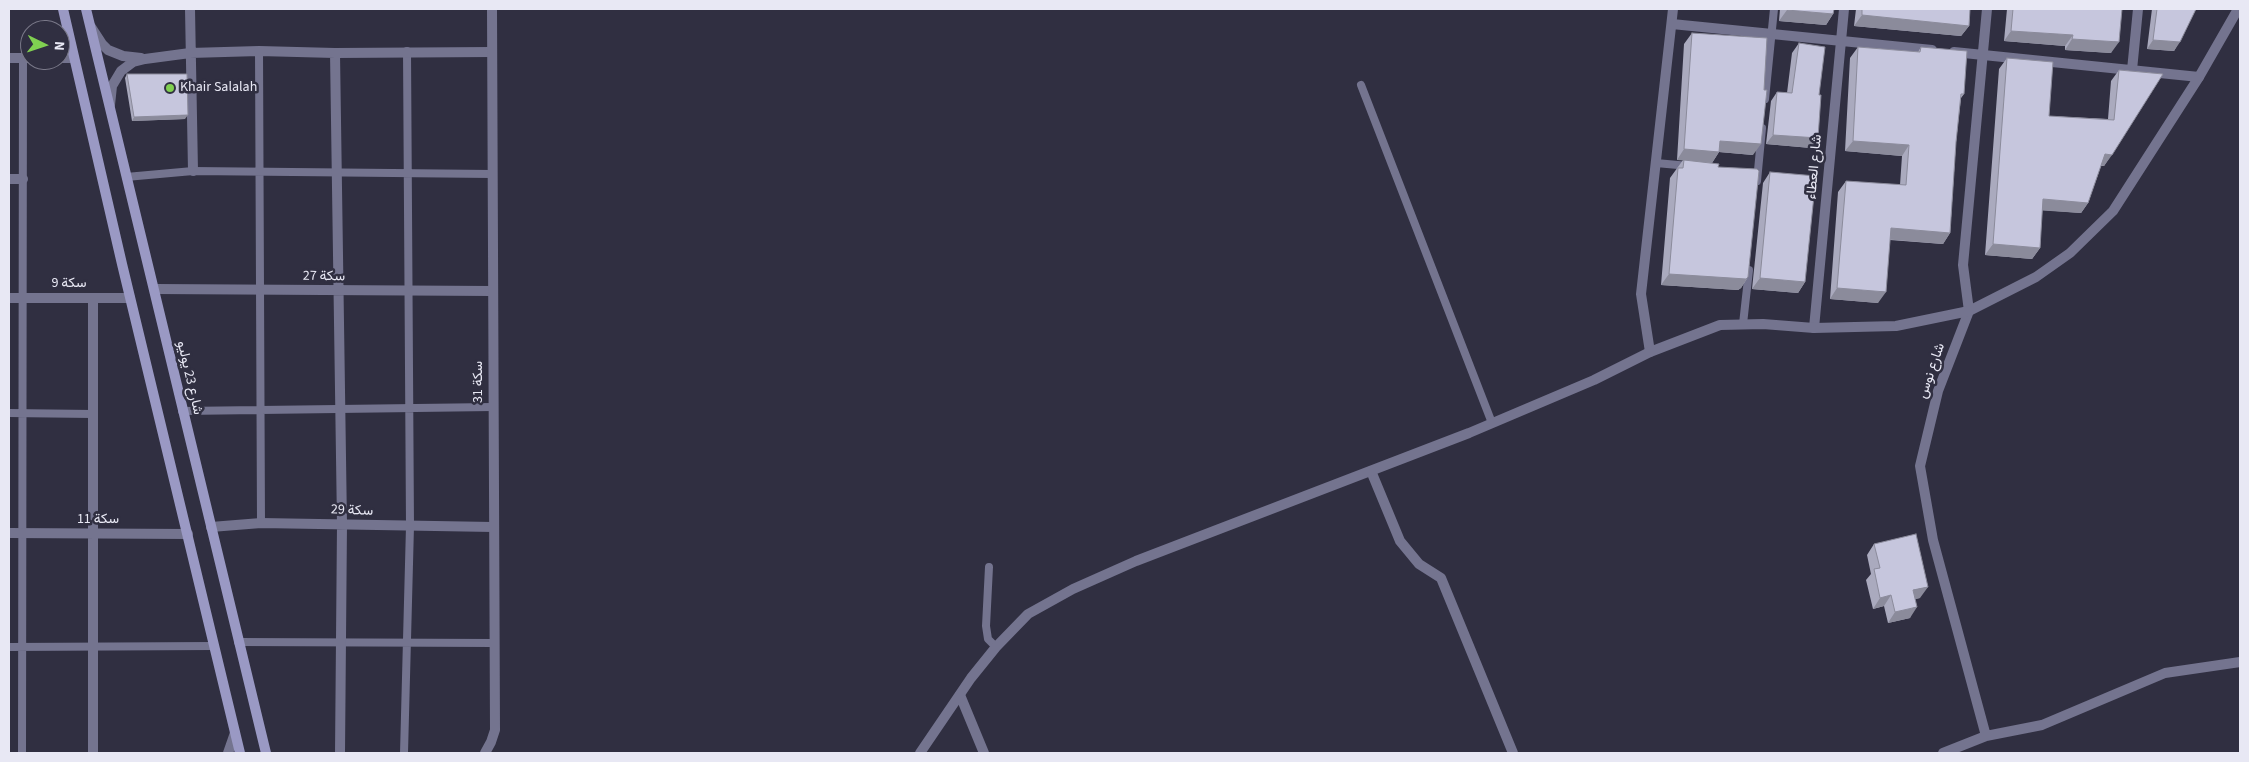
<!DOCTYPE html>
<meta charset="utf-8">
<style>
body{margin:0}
#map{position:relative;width:2249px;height:762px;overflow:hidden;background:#302f41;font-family:"Source Sans 3",sans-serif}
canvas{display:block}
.frame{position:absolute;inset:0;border:10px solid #e8e8f4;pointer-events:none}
.north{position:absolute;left:20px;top:20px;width:50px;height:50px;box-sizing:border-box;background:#302f41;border:1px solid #7a7989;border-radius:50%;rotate:94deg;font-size:14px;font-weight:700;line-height:20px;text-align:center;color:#e8e8f4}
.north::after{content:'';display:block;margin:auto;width:18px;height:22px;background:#80d051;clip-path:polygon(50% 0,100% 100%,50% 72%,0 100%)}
</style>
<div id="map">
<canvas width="2249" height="762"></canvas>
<div class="frame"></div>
<div class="north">N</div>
</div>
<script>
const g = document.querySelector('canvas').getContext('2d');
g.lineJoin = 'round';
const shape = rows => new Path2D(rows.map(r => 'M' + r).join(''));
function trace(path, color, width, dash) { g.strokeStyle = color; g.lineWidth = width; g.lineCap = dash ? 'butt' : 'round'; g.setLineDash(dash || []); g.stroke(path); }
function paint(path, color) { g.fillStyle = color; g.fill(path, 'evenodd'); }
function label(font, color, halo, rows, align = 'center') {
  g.font = font + ' "Source Sans 3",Vazirmatn,sans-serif'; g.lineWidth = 5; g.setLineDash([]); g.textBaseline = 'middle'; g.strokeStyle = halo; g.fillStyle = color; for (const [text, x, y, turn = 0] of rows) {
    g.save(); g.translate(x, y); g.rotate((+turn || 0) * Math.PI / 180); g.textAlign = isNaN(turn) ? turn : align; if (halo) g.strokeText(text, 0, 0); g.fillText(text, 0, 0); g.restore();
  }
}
const service = shape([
 [259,51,261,523],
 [1361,85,1492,423],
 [1765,99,1774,9],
 [1656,163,1689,166],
 [126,177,193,171,492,174],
 [1757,181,1762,128],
 [1743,324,1749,270],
 [182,411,493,407],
 [9,413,93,414],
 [989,567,986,626,988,639,996,647],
 [238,642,494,643],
 [9,647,214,646],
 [22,753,23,58],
 [404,753,410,526,407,51]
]);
const minor = shape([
 [190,9,193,171],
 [1672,24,1932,50],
 [91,27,102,44,108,50,123,56,141,58],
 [1954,52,2199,77],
 [335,53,342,524,340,753],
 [9,58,30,58],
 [60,58,74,58],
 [2132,70,2138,9],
 [110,105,112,86,121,71,133,62,145,59,190,53,259,51,335,53,492,52],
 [9,179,23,179],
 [155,289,492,291],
 [9,298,130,298],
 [93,298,93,753],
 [1814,328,1844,9],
 [1650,352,1641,294,1673,9],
 [1371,471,1400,541,1419,564,1441,578,1513,753],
 [211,527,261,523,493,527],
 [9,533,188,534],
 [960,695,984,753],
 [1986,736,1933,540,1920,466,1938,391,1969,311,1963,265,1987,9],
 [1943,753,1986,736,2042,725,2165,673,2240,662]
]);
const tertiary = shape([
 [228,753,235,733],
 [485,753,491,742,495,730,492,9],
 [920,753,971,678,996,647,1028,614,1073,589,1136,561,1469,433,1594,380,1650,352,1720,325,1763,324,1814,328,1896,326,1969,311,2036,277,2070,253,2113,211,2199,77,2238,9]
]);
const secondary = shape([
 [63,9,122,264,240,753],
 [86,9,266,753]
]);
const wall = shape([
 [1780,9,1834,9,1833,14,1826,25,1779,21],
 [1856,9,1970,9,1969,26,1961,36,1854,26],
 [2007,9,2122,9,2111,53,2065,50,2065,46,2004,41],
 [2152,9,2196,9,2174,51,2147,49],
 [1692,33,1753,155,1719,152,1712,163,1718,167,1748,277,1741,288,1738,290,1661,285,1670,178,1683,160,1677,160,1684,44],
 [1799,43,1811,148,1766,144,1771,101,1777,92,1787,93,1792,53],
 [1858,47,1918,52,1921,47,1964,94,1961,98,1956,142,1950,233,1943,244,1890,240,1878,303,1830,299,1838,192,1846,181,1900,185,1902,156,1845,151,1850,58],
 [2007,58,2049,116,2108,119,2111,81,2119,70,2163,74,2104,166,2101,166,2088,203,2081,213,2042,210,2040,248,2032,259,1985,255,1999,69],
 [127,74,185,119,132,121,125,78],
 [1770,172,1805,282,1798,293,1752,289,1763,183],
 [1874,544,1920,598,1915,599,1910,618,1888,623,1884,606,1873,609,1866,580,1871,574,1867,555]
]);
const shadedWall = shape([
 [1787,10,1833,14,1826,25,1779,21],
 [1862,15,1969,26,1961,36,1854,26],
 [2011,31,2073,35,2065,46,2004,41],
 [2072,39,2119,42,2111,53,2065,50],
 [2153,40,2180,42,2174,51,2147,49],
 [188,115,185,119,132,121,134,117],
 [1773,135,1818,138,1811,148,1766,144],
 [1720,141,1761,144,1753,155,1719,152,1712,163,1677,160,1684,149],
 [1853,141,1909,145,1902,156,1845,151],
 [2105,154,2112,155,2104,166,2098,165],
 [2043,199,2088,203,2081,213,2035,210],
 [1891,228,1950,233,1943,244,1883,239],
 [1993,244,2040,248,2032,259,1985,255],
 [1669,274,1748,277,1741,288,1738,290,1661,285],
 [1760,278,1805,282,1798,293,1752,289],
 [1837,288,1886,292,1878,303,1830,299],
 [1928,587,1920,598,1906,601,1913,590],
 [1891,595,1884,606,1873,609,1880,598],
 [1917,607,1910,618,1888,623,1895,612]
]);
const building = shape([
 [1787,9,1834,9,1833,14,1787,10,1787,9],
 [1862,9,1970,9,1969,26,1862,15,1862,9],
 [2013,9,2122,9,2119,42,2072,39,2073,35,2011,31,2013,9],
 [2157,9,2196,9,2180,42,2153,40,2157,9],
 [1692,33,1767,38,1764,90,1767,90,1761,144,1720,141,1719,152,1684,149,1692,33],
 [1799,43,1825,47,1819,95,1821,95,1818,138,1773,135,1777,92,1792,93,1799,43],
 [1858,47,1920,52,1921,47,1967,51,1964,94,1961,94,1956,142,1950,233,1891,228,1886,292,1837,288,1846,181,1906,185,1909,145,1853,141,1858,47],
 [2007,58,2053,62,2049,116,2114,120,2119,70,2163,74,2112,155,2105,154,2088,203,2043,199,2040,248,1993,244,2007,58],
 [127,74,187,74,188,115,134,117,127,74],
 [1684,160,1719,164,1718,167,1757,169,1759,171,1748,277,1746,279,1669,274,1678,168,1683,168,1684,160],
 [1770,172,1816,176,1805,282,1760,278,1770,172],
 [1916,534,1928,587,1913,590,1917,607,1895,612,1891,595,1880,598,1874,569,1880,568,1874,544,1916,534]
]);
const markers = [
 [170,88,5,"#80d051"]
];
const poiNames = [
 ["Khair Salalah",180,88]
];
const streetNames = [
 ["شارع العطاء",1815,167,-85],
 ["سكة 27",324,277,1],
 ["سكة 9",69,284],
 ["شارع نوس",1932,371,-71],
 ["شارع 23 يوليو",189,378,77],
 ["سكة 31",479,382,-90],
 ["سكة 29",352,511,2],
 ["سكة 11",98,520]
];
trace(service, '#74748f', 8);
trace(minor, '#74748f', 10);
trace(tertiary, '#74748f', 10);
trace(secondary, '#9a99c4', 10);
paint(wall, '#aaaabe');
paint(shadedWall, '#8b8b9b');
paint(building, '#c6c6dd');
trace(building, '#8b8b9b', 1);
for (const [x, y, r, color] of markers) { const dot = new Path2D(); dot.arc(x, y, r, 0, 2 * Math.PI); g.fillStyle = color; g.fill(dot); trace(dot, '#302f41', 2); }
label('14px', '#e8e8f4', '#302f41', poiNames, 'left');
label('14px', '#e8e8f4', '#302f41', streetNames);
</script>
